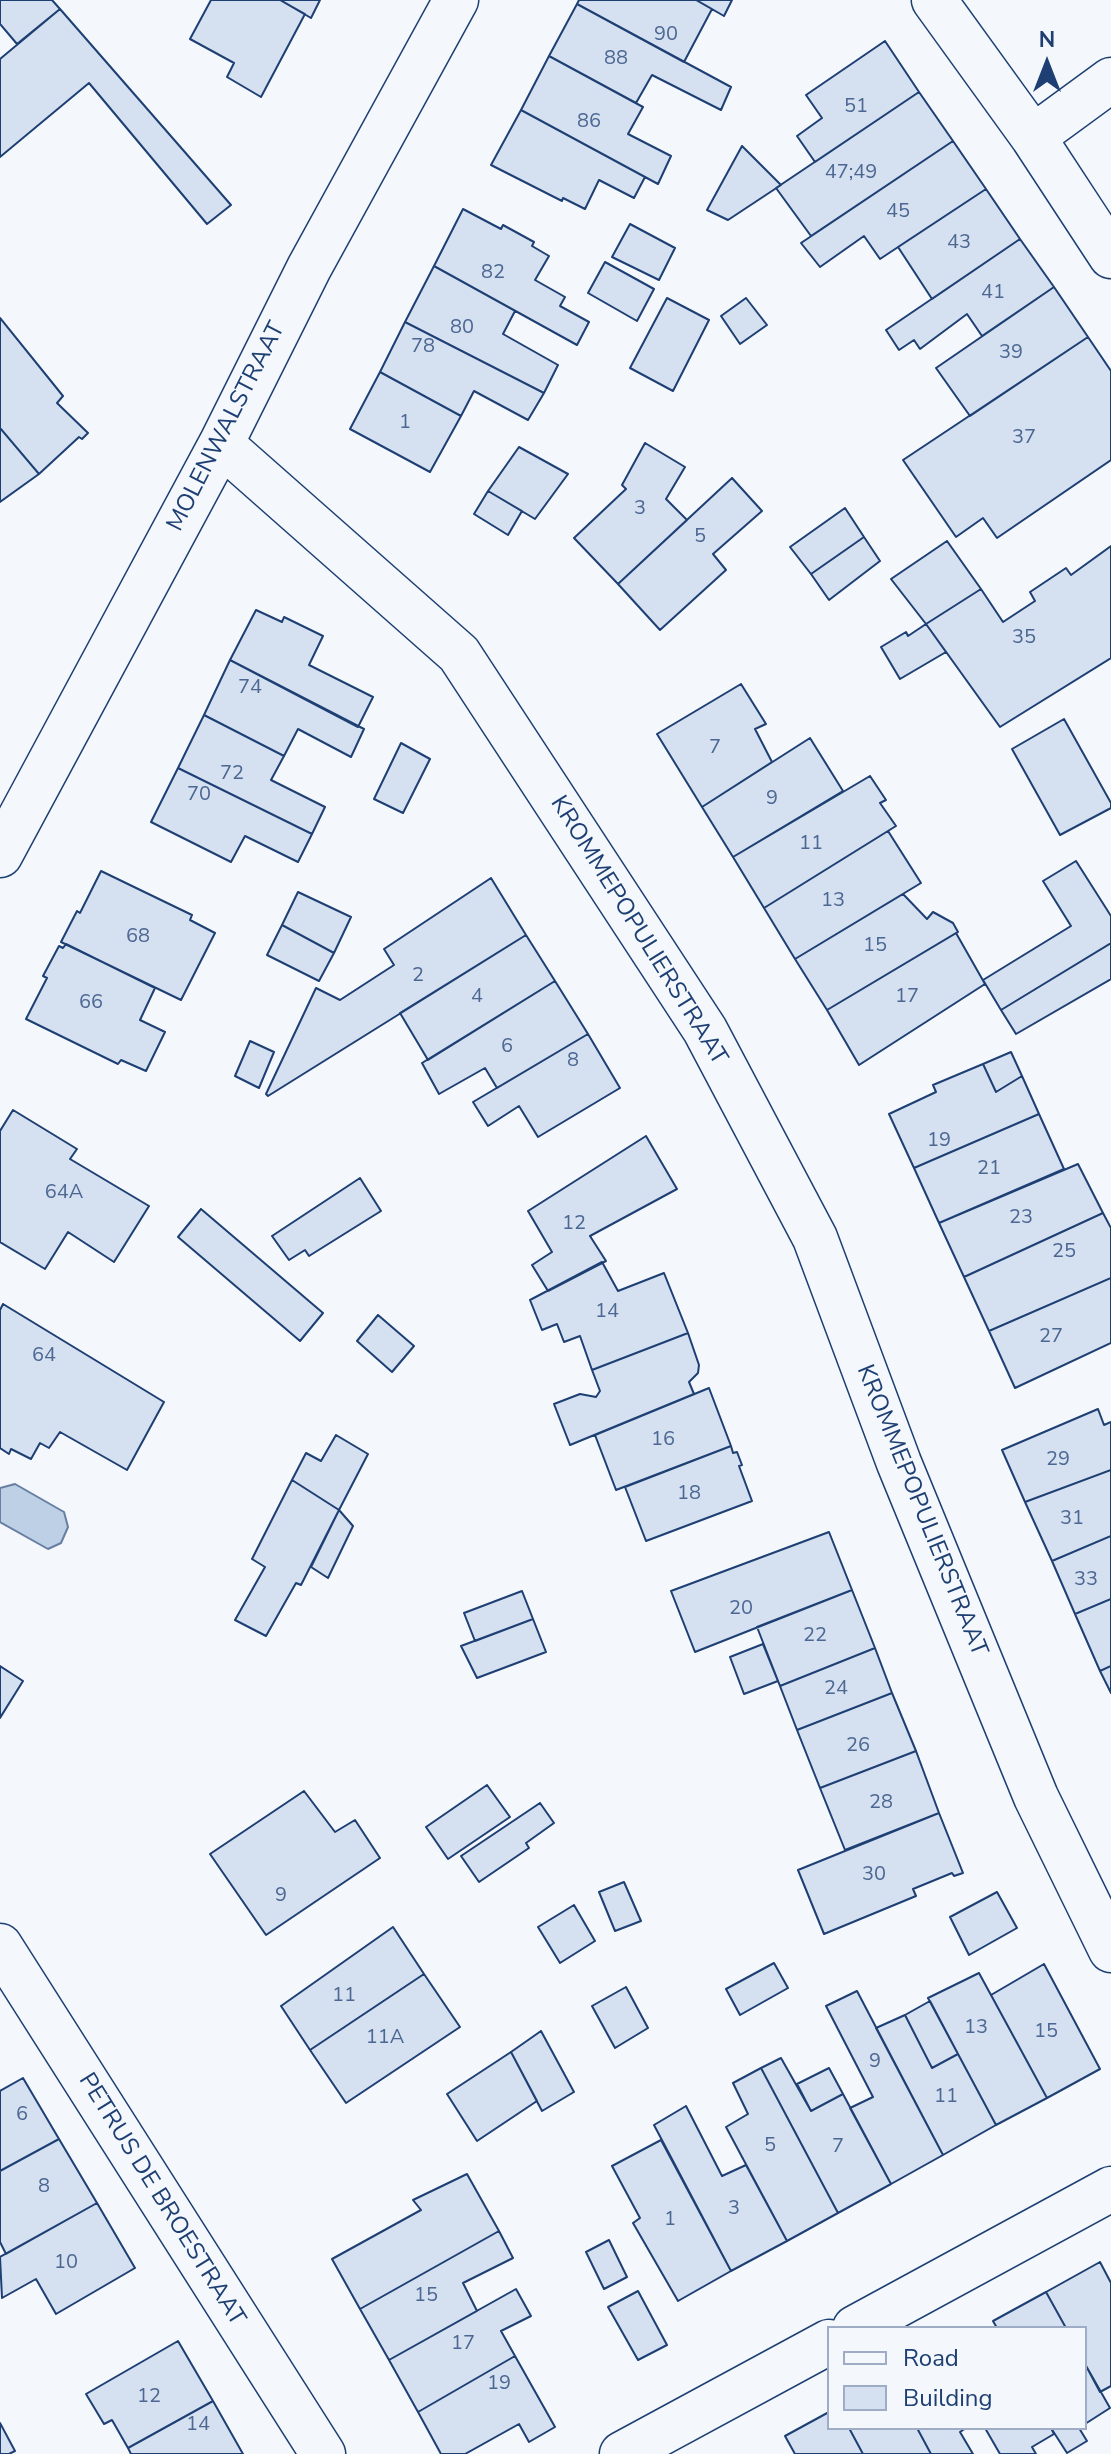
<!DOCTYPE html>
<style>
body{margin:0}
#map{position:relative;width:1111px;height:2454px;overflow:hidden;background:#f4f7fb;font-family:"Nunito Sans",sans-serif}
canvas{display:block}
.legend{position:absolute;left:827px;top:2326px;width:260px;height:104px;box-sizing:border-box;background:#f4f7fb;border:2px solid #9eadc5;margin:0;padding:10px 14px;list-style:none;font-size:24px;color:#1d3f73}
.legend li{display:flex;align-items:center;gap:16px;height:40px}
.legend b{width:40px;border:2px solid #9eadc5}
.north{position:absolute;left:1007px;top:24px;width:80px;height:80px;-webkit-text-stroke:6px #f4f7fb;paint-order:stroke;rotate:0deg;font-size:22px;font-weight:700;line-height:32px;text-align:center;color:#1d3f73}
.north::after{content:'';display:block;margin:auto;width:28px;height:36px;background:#1d3f73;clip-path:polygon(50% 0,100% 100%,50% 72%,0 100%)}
</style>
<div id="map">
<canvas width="1111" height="2454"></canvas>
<ul class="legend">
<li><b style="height:10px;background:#f4f7fb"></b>Road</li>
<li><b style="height:22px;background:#d5e0f0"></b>Building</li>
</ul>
<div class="north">N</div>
</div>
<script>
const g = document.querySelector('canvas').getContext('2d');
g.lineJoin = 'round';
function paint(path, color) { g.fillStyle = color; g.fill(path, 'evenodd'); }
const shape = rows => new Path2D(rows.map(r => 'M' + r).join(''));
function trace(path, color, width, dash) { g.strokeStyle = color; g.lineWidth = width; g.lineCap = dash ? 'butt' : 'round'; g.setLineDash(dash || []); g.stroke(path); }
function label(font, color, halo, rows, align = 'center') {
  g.font = font + ' "Nunito Sans",sans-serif'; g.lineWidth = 6; g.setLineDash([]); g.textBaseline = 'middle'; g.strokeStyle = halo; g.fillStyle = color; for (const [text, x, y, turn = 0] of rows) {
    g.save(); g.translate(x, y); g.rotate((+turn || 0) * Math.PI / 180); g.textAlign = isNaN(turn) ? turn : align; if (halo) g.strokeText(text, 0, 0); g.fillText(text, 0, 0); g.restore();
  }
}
const water = shape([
 [15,1484,64,1512,68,1527,61,1543,48,1549,0,1522,0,1488,15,1484]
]);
const building = shape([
 [0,0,52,0,60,9,17,44,0,24,0,0],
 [211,0,280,0,305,14,261,97,227,77,234,63,190,39,211,0],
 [280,0,320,0,311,18,280,0],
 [579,0,696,0,712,9,684,62,577,4,579,0],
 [696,0,732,0,724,16,696,0],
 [577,4,731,87,721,110,652,75,636,103,549,56,577,4],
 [60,9,231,205,207,224,89,83,0,157,0,59,60,9],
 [885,41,919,92,815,162,797,136,822,118,806,95,885,41],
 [549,56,643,107,628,134,671,156,658,184,521,110,549,56],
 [919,92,953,141,811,236,776,188,919,92],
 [521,110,645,177,634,198,599,180,585,209,563,198,562,201,491,165,521,110],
 [953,141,986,189,880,259,864,236,820,267,801,243,953,141],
 [742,146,781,185,728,220,707,210,742,146],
 [986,189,1020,239,932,299,898,247,986,189],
 [463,209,501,229,503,225,534,242,532,246,549,256,535,280,565,297,560,306,589,322,577,345,434,266,463,209],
 [630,224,675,248,659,280,612,257,630,224],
 [1020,239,1054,287,982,336,967,314,920,349,914,340,899,350,886,330,1020,239],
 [605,262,654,289,637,321,588,293,605,262],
 [434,266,515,311,503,334,558,365,544,393,405,322,434,266],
 [1054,287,1088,337,970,416,936,368,1054,287],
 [667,298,709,320,673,391,630,368,667,298],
 [746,298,767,325,740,344,721,316,746,298],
 [0,318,63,396,57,403,88,433,82,439,79,437,39,474,0,428,0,318],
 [405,322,544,393,528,420,474,391,461,416,380,372,405,322],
 [1088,337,1111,371,1111,460,997,538,983,518,956,537,903,460,1088,337],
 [380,372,461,416,430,472,350,429,380,372],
 [0,428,39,474,0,502,0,428],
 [645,443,685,467,666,499,687,520,618,584,574,538,626,489,622,485,645,443],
 [519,447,568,474,535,519,488,491,519,447],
 [732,478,762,511,713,554,726,570,660,630,618,584,732,478],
 [488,491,522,511,508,535,474,514,488,491],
 [845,508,864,537,811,574,790,547,845,508],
 [864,537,880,561,829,600,811,574,864,537],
 [947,541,981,589,926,624,891,579,947,541],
 [1111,546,1111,658,1000,727,926,624,981,589,1003,622,1035,601,1030,592,1066,568,1071,575,1111,546],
 [256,610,282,622,284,617,323,636,309,665,373,697,358,727,230,660,256,610],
 [926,624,946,652,900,679,881,647,906,632,908,636,926,624],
 [230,660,364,729,351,757,298,729,284,756,204,715,230,660],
 [741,684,766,724,755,729,772,762,702,807,657,734,741,684],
 [204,715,284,756,271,780,325,807,312,834,178,768,204,715],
 [1064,719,1111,803,1111,808,1060,835,1012,749,1064,719],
 [810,738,843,791,733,857,702,807,810,738],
 [401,743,430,759,403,813,374,799,401,743],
 [178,768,312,834,298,862,245,836,231,862,151,822,178,768],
 [870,776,886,800,880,803,896,826,764,908,733,857,870,776],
 [888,831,921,883,795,959,764,908,888,831],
 [1076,861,1111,916,1111,943,1001,1010,983,980,1071,926,1043,881,1076,861],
 [101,871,192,915,190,920,215,933,181,1000,61,942,77,911,80,913,101,871],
 [491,878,526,935,268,1096,266,1094,316,988,340,1000,394,965,384,949,491,878],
 [298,892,351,917,334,953,282,925,298,892],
 [903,894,927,919,933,912,953,923,958,932,827,1010,795,959,903,894],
 [282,925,334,953,319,981,267,955,282,925],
 [956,933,985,984,859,1065,827,1010,956,933],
 [526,935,555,981,428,1060,400,1013,526,935],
 [1111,943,1111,979,1016,1034,1001,1010,1111,943],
 [66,944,155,988,140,1020,165,1032,146,1071,121,1060,118,1064,26,1019,47,978,43,976,59,946,63,948,66,944],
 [555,981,588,1034,497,1088,485,1068,439,1094,422,1063,555,981],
 [588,1034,620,1088,538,1137,519,1106,488,1126,473,1102,588,1034],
 [250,1041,274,1052,259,1088,235,1076,250,1041],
 [1011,1052,1022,1076,996,1092,983,1064,1011,1052],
 [983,1064,996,1092,1022,1076,1039,1114,914,1168,889,1114,936,1092,933,1085,983,1064],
 [13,1110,77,1149,70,1159,149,1206,114,1262,68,1232,45,1269,0,1242,0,1131,13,1110],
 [1039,1114,1064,1169,939,1223,914,1168,1039,1114],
 [646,1136,677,1189,590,1236,606,1261,548,1291,532,1265,552,1252,528,1211,646,1136],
 [1078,1164,1103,1213,964,1277,939,1223,1078,1164],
 [360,1178,381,1211,309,1256,305,1250,289,1260,272,1236,360,1178],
 [201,1209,323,1313,300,1341,178,1237,201,1209],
 [1103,1213,1111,1228,1111,1278,989,1331,964,1277,1103,1213],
 [602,1262,618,1291,664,1273,688,1333,592,1370,580,1336,564,1342,557,1324,542,1330,530,1300,602,1262],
 [1111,1278,1111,1343,1015,1388,989,1331,1111,1278],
 [3,1304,164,1402,127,1470,60,1432,49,1448,40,1443,31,1459,11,1449,9,1454,0,1448,0,1310,3,1304],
 [378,1315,414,1346,392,1372,357,1341,378,1315],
 [688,1333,699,1365,698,1373,689,1382,694,1394,570,1445,554,1404,580,1394,596,1397,600,1391,592,1370,688,1333],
 [709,1388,731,1446,616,1490,595,1435,709,1388],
 [1098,1409,1104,1425,1111,1422,1111,1470,1025,1502,1002,1450,1098,1409],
 [336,1435,368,1454,339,1510,292,1480,306,1453,321,1461,336,1435],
 [731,1446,733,1453,737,1452,742,1465,739,1466,752,1501,646,1541,625,1487,731,1446],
 [1111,1470,1111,1536,1052,1561,1025,1502,1111,1470],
 [292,1480,339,1510,301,1585,296,1583,266,1636,235,1620,265,1567,252,1559,292,1480],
 [339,1510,353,1526,328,1578,311,1567,339,1510],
 [829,1532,852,1590,695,1652,671,1591,829,1532],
 [1111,1536,1111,1599,1075,1614,1052,1561,1111,1536],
 [852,1590,875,1648,780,1686,757,1627,852,1590],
 [522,1591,533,1619,475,1641,464,1613,522,1591],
 [1111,1599,1111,1666,1100,1671,1075,1614,1111,1599],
 [533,1619,546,1652,477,1678,461,1646,533,1619],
 [763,1644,778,1681,744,1694,730,1657,763,1644],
 [875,1648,892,1693,797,1730,780,1686,875,1648],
 [0,1666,23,1681,0,1718,0,1666],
 [1111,1666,1111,1693,1100,1671,1111,1666],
 [892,1693,916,1751,820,1788,797,1730,892,1693],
 [916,1751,939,1813,845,1850,820,1788,916,1751],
 [487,1785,510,1817,448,1859,426,1827,487,1785],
 [304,1791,335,1832,355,1820,380,1858,266,1935,210,1854,304,1791],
 [540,1803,554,1823,526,1843,529,1848,479,1882,461,1856,540,1803],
 [939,1813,963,1873,954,1876,952,1873,913,1889,916,1896,824,1934,798,1870,939,1813],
 [624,1882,641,1921,615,1931,599,1892,624,1882],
 [997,1892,1017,1928,969,1955,950,1917,997,1892],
 [574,1905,595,1941,560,1963,538,1927,574,1905],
 [393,1927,424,1974,310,2050,281,2006,393,1927],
 [774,1963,788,1988,740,2015,726,1989,774,1963],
 [1044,1964,1100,2069,1047,2098,991,1995,1044,1964],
 [979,1973,1047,2098,996,2125,928,1998,979,1973],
 [424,1974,460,2027,346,2103,310,2050,424,1974],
 [626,1987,648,2028,615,2048,592,2006,626,1987],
 [857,1991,943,2155,891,2184,850,2108,873,2097,826,2006,857,1991],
 [930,2001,958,2054,932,2068,905,2015,930,2001],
 [905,2015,932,2068,958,2054,996,2125,943,2155,876,2028,905,2015],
 [541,2031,574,2092,542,2111,511,2052,541,2031],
 [511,2052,537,2101,477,2141,447,2094,511,2052],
 [781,2058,811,2111,843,2094,891,2184,838,2213,761,2068,781,2058],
 [761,2068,838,2213,787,2241,726,2127,748,2114,733,2083,761,2068],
 [829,2068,843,2094,811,2111,797,2084,829,2068],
 [23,2078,59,2139,0,2171,0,2091,23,2078],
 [686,2106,722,2176,746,2165,787,2241,731,2271,654,2125,686,2106],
 [59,2139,97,2203,6,2254,0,2242,0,2171,59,2139],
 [661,2140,731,2271,678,2301,633,2223,640,2218,612,2166,661,2140],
 [467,2174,499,2231,360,2309,332,2259,421,2210,413,2200,467,2174],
 [97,2203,135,2268,56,2314,36,2279,2,2298,0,2257,97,2203],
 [499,2231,513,2258,463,2283,477,2311,389,2360,360,2309,499,2231],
 [609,2240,627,2277,604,2289,586,2252,609,2240],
 [1100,2262,1111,2283,1111,2386,1100,2392,1085,2364,1085,2328,1066,2328,1046,2292,1100,2262],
 [516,2289,531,2316,501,2331,515,2356,418,2412,389,2360,516,2289],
 [638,2291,667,2345,638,2360,608,2307,638,2291],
 [1046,2292,1066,2328,997,2328,993,2321,1046,2292],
 [178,2341,213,2401,128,2448,112,2420,104,2424,86,2394,178,2341],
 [515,2356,555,2427,529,2442,519,2424,465,2454,441,2454,418,2412,515,2356],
 [1085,2364,1110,2408,1085,2424,1085,2364],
 [213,2401,243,2454,131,2454,128,2448,213,2401],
 [829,2412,829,2428,849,2428,863,2454,795,2454,785,2436,829,2412],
 [0,2423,15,2451,9,2454,0,2454,0,2423],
 [849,2428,917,2428,931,2454,863,2454,849,2428],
 [917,2428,966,2428,960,2432,973,2454,931,2454,917,2428],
 [985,2428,1051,2428,1054,2434,1032,2447,1036,2454,1000,2454,985,2428],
 [1051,2428,1079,2428,1087,2441,1067,2453,1051,2428]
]);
const minor = shape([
 [934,0,1033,137,1111,256],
 [1033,137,1111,80],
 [221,444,459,654,705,1030,815,1238,899,1463,1036,1797,1111,1950],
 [0,855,221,444,309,268,456,0],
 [0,1946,323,2454],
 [855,2328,1111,2189],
 [622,2454,829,2342]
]);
const numberNames = [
 ["90",666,35],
 ["88",616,59],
 ["51",856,107],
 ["86",589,122],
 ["47;49",851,173],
 ["45",898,212],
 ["43",959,243],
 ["82",493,273],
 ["41",993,293],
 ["80",462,328],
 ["78",423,347],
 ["39",1011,353],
 ["1",405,423],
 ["37",1024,438],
 ["3",640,509],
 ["5",700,537],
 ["35",1024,638],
 ["74",250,688],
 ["7",715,748],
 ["72",232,774],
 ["70",199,795],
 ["9",772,799],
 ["11",811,844],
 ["13",833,901],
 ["68",138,937],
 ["15",875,946],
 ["2",418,976],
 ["4",477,997],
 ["17",907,997],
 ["66",91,1003],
 ["6",507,1047],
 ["8",573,1061],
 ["19",939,1141],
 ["21",989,1169],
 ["64A",64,1193],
 ["23",1021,1218],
 ["12",574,1224],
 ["25",1064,1252],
 ["14",607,1312],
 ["27",1051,1337],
 ["64",44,1356],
 ["16",663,1440],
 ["29",1058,1460],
 ["18",689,1494],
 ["31",1072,1519],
 ["33",1086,1580],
 ["20",741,1609],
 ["22",815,1636],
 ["24",836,1689],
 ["26",858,1746],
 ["28",881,1803],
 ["30",874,1875],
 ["9",281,1896],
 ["11",344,1996],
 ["13",976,2028],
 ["15",1046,2032],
 ["11A",385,2038],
 ["9",875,2062],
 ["11",946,2097],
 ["6",22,2115],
 ["5",770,2146],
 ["7",838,2147],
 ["8",44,2187],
 ["3",734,2209],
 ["1",670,2220],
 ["10",66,2263],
 ["15",426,2296],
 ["17",463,2344],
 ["19",499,2384],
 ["12",149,2397],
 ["14",198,2425]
];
const streetNames = [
 ["MOLENWALSTRAAT",227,427,-63],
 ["KROMMEPOPULIERSTRAAT",638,931,58],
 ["KROMMEPOPULIERSTRAAT",921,1511,68],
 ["PETRUS DE BROESTRAAT",161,2200,58]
];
paint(water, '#bed0e5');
trace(water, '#687fa3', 2);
paint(building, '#d5e0f0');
trace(building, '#1d3f73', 2);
trace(minor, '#1d3f73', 47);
trace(minor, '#f4f7fb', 44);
label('20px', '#4b6792', null, numberNames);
label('24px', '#1d3f73', '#f4f7fb', streetNames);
</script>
